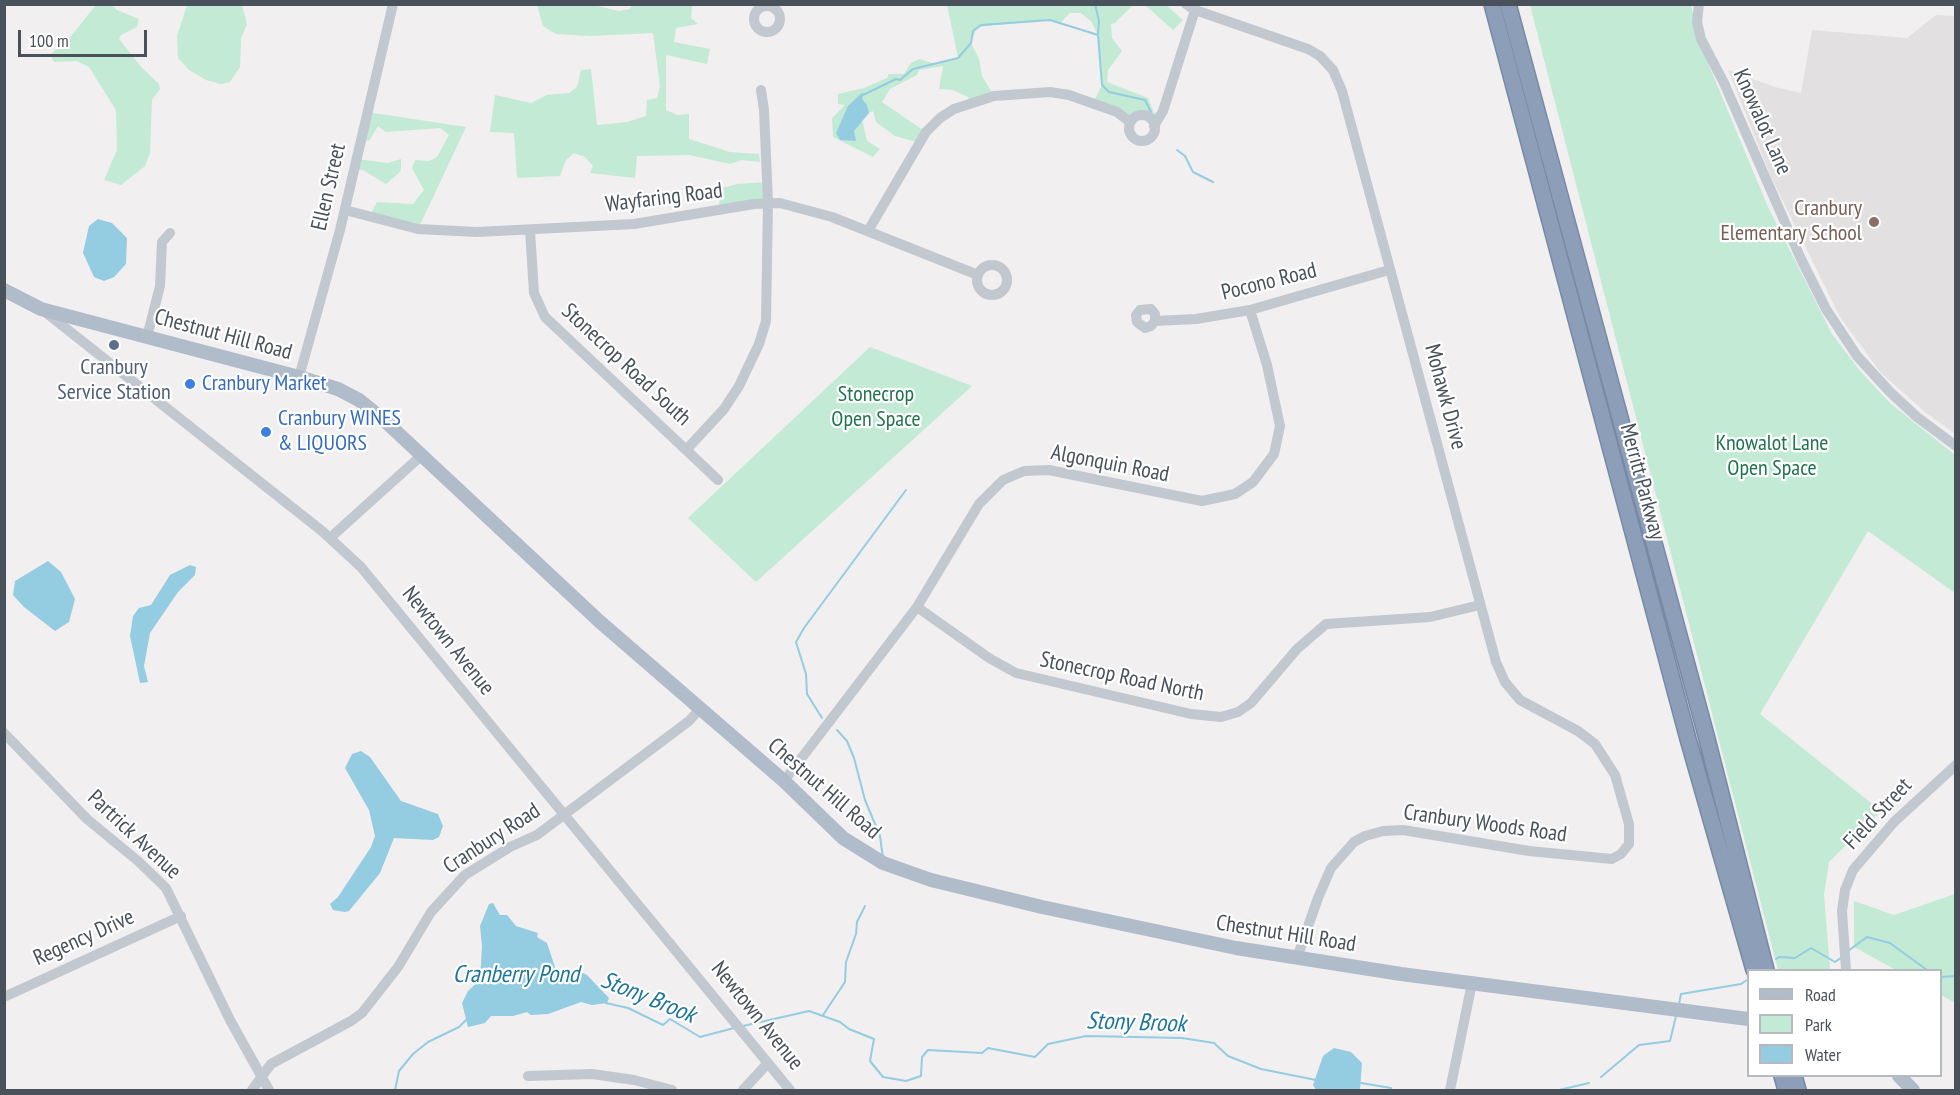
<!DOCTYPE html>
<style>
body{margin:0}
#map{position:relative;width:1960px;height:1095px;overflow:hidden;background:#f1efef;font-family:"PT Sans Narrow",sans-serif}
canvas{display:block}
.frame{position:absolute;inset:0;border:6px solid #49515a;pointer-events:none}
.legend{position:absolute;left:1747px;top:969px;width:195px;height:108px;box-sizing:border-box;background:#fff;border:2px solid #b6b9bd;margin:0;padding:8px 10px;list-style:none;font-size:18px;color:#49515a}
.legend li{display:flex;align-items:center;gap:12px;height:30px}
.legend b{width:30px;border:2px solid #b6b9bd}
.scale{position:absolute;left:18px;top:30px;width:129px;height:27px;box-sizing:border-box;border:3px solid #49515a;border-top:0;padding-left:8px;font-size:18px;line-height:21px;white-space:nowrap;color:#49515a;-webkit-text-stroke:4px #fff;paint-order:stroke}
</style>
<div id="map">
<canvas width="1960" height="1095"></canvas>
<div class="frame"></div>
<ul class="legend">
<li><b style="height:8px;background:#b1bcca"></b>Road</li>
<li><b style="height:16px;background:#c2ead4"></b>Park</li>
<li><b style="height:16px;background:#94cce2"></b>Water</li>
</ul>
<div class="scale">100 m</div>
</div>
<script>
const g = document.querySelector('canvas').getContext('2d');
g.lineJoin = 'round';
function paint(path, color) { g.fillStyle = color; g.fill(path, 'evenodd'); }
const shape = rows => new Path2D(rows.map(r => 'M' + r).join(''));
function trace(path, color, width, dash) { g.strokeStyle = color; g.lineWidth = width; g.lineCap = dash ? 'butt' : 'round'; g.setLineDash(dash || []); g.stroke(path); }
function label(font, color, halo, rows, align = 'center') {
  g.font = font + ' "PT Sans Narrow",sans-serif'; g.lineWidth = 4.5; g.setLineDash([]); g.textBaseline = 'middle'; g.strokeStyle = halo; g.fillStyle = color; for (const [text, x, y, turn = 0] of rows) {
    g.save(); g.translate(x, y); g.rotate((+turn || 0) * Math.PI / 180); g.textAlign = isNaN(turn) ? turn : align; if (halo) g.strokeText(text, 0, 0); g.fillText(text, 0, 0); g.restore();
  }
}
const education = shape([
 [1936,15,1955,16,1955,434,1925,412,1881,373,1840,317,1771,177,1728,70,1775,87,1801,93,1812,30,1907,38]
]);
const green = shape([
 [96,5,112,5,117,10,139,19,137,27,121,35,119,39,142,68,159,84,160,89,152,100,150,153,145,166,121,185,104,180,117,150,116,110,89,67,77,61,54,62,50,55,71,36],
 [187,5,242,5,247,24,241,38,240,67,230,82,221,84,206,80,189,70,178,58,177,36],
 [537,5,593,5,619,11,630,9,632,5,692,5,691,18,698,24,676,28,674,42,710,49,707,64,666,55,666,110,677,115,689,114,689,139,730,152,759,154,760,162,742,160,730,164,690,155,637,156,635,178,590,173,593,166,585,157,574,153,566,160,560,176,517,178,514,133,490,132,495,95,531,103,547,95,569,93,577,87,581,70,591,69,597,125,627,122,646,116,647,100,657,98,660,86,653,33,590,36,556,34,543,26],
 [947,5,1133,5,1115,23,1111,24,1112,38,1122,51,1108,70,1107,82,1148,98,1154,113,1163,111,1153,122,1146,116,1133,119,1093,103,1102,85,1098,35,1091,21,1081,13,1070,13,1059,24,1050,20,977,27,971,43,979,59,982,76,994,96,971,103,968,97,953,90,939,89,943,66,919,70,917,75,890,89,882,102,926,132,920,143,895,136,876,122,873,111,865,115,862,120,867,141,880,149,873,157,833,137,832,118,845,105,838,104,838,94,864,88,887,78,889,74,904,74,911,63,919,59,936,64,958,57],
 [1145,5,1166,5,1183,20,1173,30],
 [1530,5,1691,5,1700,44,1768,207,1832,334,1860,371,1890,403,1955,455,1955,593,1868,531,1760,714,1881,811,1829,862,1824,894,1830,970,1778,970],
 [367,112,466,127,418,229,369,217,377,202,413,204,424,190,412,168,415,160,429,161,437,157,449,135,440,128,386,132,378,126,369,141,361,139],
 [356,159,388,163,401,159,401,171,386,184,363,170,354,170],
 [766,182,768,203,718,211,722,188,737,184],
 [870,347,972,386,756,582,688,518],
 [1955,894,1955,1003,1941,995,1940,970,1896,970,1854,947,1854,901,1894,915]
]);
const water = shape([
 [863,92,862,99,867,105,869,113,854,131,856,141,840,140,836,133,848,106],
 [98,219,112,223,127,238,126,264,114,277,104,281,94,277,83,253,89,226],
 [48,561,61,572,75,599,69,622,55,631,24,607,13,595,15,581],
 [190,565,196,567,195,575,178,592,150,633,144,666,148,682,140,683,130,636,133,616,139,608,151,605,170,575],
 [361,751,370,757,401,801,438,814,443,826,439,837,433,840,394,838,380,873,349,911,345,912,333,910,330,904,338,897,371,847,375,836,369,810,345,768,352,754],
 [493,903,500,915,507,915,516,926,538,933,537,937,547,943,559,979,583,973,587,975,609,998,607,1003,592,1005,581,1002,548,1014,531,1015,527,1012,513,1016,491,1016,485,1023,468,1027,462,1003,468,991,480,980,482,946,480,926,489,904],
 [1334,1048,1351,1052,1362,1063,1360,1090,1316,1090,1313,1085,1323,1056]
]);
const stream = shape([
 [1095,4,1099,21,1098,34],
 [861,96,896,79,900,80,913,69,958,58,971,43,973,31,981,25,1050,20,1098,35,1102,85,1109,92,1145,100,1151,112],
 [1177,150,1185,156,1193,172,1213,182],
 [822,718,807,694,806,674,796,642,804,628,906,490],
 [837,730,847,741,854,758,865,800,880,836,883,858],
 [1848,951,1867,937,1890,943,1927,970],
 [1776,959,1779,957,1795,958,1811,948,1835,962,1842,957],
 [1940,977,1956,976],
 [606,1003,628,1008,663,1025,670,1019,700,1037,734,1028],
 [1679,1004,1681,994,1741,984,1747,980],
 [823,1015,845,982,846,962,856,934,857,922,865,906],
 [743,1026,809,1011,840,1022,849,1029,874,1039,870,1061,883,1077,906,1081,921,1076,922,1057,928,1050,982,1053,988,1048,1035,1057,1048,1044,1086,1036,1182,1038,1214,1043,1228,1056,1261,1069,1316,1080],
 [1601,1077,1639,1045,1670,1041,1676,1016],
 [1361,1083,1391,1088,1391,1090],
 [395,1090,399,1071,413,1054,428,1042,459,1027,466,1020],
 [1559,1090,1589,1083]
]);
const minor = shape([
 [1186,4,1195,10,1308,49,1320,56,1333,70,1342,91,1496,662,1505,682,1520,700,1578,731,1595,744,1615,775,1629,824,1629,844,1621,854,1612,859,1529,851,1403,830,1383,831,1365,836,1354,842,1331,868,1318,898,1297,958],
 [1699,4,1697,22,1701,39,1724,83,1801,259,1826,309,1857,356,1890,392,1917,417,1956,446],
 '754 19a13 13 0 1 1 26 0a13 13 0 1 1-26 0Z',
 '1129 128a13 13 0 1 1 26 0a13 13 0 1 1-26 0Z',
 [1154,126,1163,111,1195,10],
 [345,210,418,229,477,232,634,224,754,204,780,203,832,217,978,275],
 [530,230,534,293,545,317,718,480],
 [868,231,926,132,940,118,954,109,994,96,1050,92,1069,95,1117,112,1130,122],
 '977 280a15 15 0 1 1 30 0a15 15 0 1 1-30 0Z',
 [44,311,322,531,361,567,790,1090],
 [1155,321,1155,314,1151,309,1140,310,1136,315,1137,322,1145,328,1151,326,1155,321,1196,319,1250,310,1389,270],
 [147,337,160,286,162,242,170,233],
 [299,377,340,230,393,4],
 [687,449,724,409,739,386,759,344,766,321,768,203,764,110,761,90],
 [330,538,422,455],
 [917,607,989,658,1016,673,1191,714,1221,717,1238,712,1251,703,1297,649,1326,624,1430,617,1480,605],
 [4,733,87,819,138,861,166,888,230,1020,269,1090],
 [784,781,917,607,979,504,1003,480,1024,471,1049,470,1202,501,1235,494,1253,482,1274,454,1280,426,1267,365,1250,310],
 [1846,970,1842,911,1845,890,1853,870,1894,822,1956,765],
 [4,997,181,916],
 [528,1076,592,1074,634,1080,672,1090],
 [252,1090,271,1064,351,1021,362,1013,398,967,431,912,465,875,510,847,537,835,689,721,699,710],
 [743,1090,768,1063],
 [1450,1090,1472,983]
]);
const major = shape([
 [4,290,41,309,299,377,338,389,359,400,386,422,599,621,784,781,843,838,883,863,931,880,1042,907,1236,948,1401,974,1748,1019],
 [1899,1076,1913,1090]
]);
const highway = shape([
 [1492,4,1688,739,1754,970],
 [1508,4,1706,735,1766,970],
 [1782,1076,1786,1090],
 [1794,1076,1798,1090]
]);
const markers = [
 [1874,222,6,"#8d6e63"],
 [114,345,6,"#5c6f8a"],
 [190,384,6,"#3f7fe0"],
 [266,432,6,"#3f7fe0"]
];
const streetNames = [
 ["Knowalot Lane",1762,122,66],
 ["Ellen Street",329,187,-77],
 ["Wayfaring Road",664,198,-7],
 ["Pocono Road",1269,282,-14],
 ["Chestnut Hill Road",223,335,15],
 ["Stonecrop Road South",626,365,43],
 ["Mohawk Drive",1445,397,75],
 ["Algonquin Road",1110,464,11],
 ["Merritt Parkway",1642,482,75],
 ["Newtown Avenue",448,641,51],
 ["Stonecrop Road North",1122,677,12],
 ["Chestnut Hill Road",824,789,41],
 ["Field Street",1878,814,-47],
 ["Cranbury Woods Road",1485,824,8],
 ["Partrick Avenue",134,835,43],
 ["Cranbury Road",492,839,-33],
 ["Chestnut Hill Road",1286,934,9],
 ["Regency Drive",84,938,-24],
 ["Newtown Avenue",757,1016,51]
];
const educationNames = [
 ["Cranbury",1862,209],
 ["Elementary School",1862,234]
];
const serviceNames = [
 ["Cranbury",114,368],
 ["Service Station",114,393]
];
const shopNames = [
 ["Cranbury Market",202,384],
 ["Cranbury WINES",278,419],
 ["& LIQUORS",278,444]
];
const parkNames = [
 ["Stonecrop",876,395],
 ["Open Space",876,420],
 ["Knowalot Lane",1772,444],
 ["Open Space",1772,469]
];
const waterNames = [
 ["Cranberry Pond",516,975],
 ["Stony Brook",648,998,22],
 ["Stony Brook",1136,1023,2]
];
paint(education, '#e2e0e0');
paint(green, '#c2ead4');
paint(water, '#94cce2');
trace(stream, '#94cce2', 2);
trace(highway, '#7789a4', 18);
trace(minor, '#c1c8cf', 10);
trace(major, '#b1bcca', 14);
trace(highway, '#8c9eb8', 15);
for (const [x, y, r, color] of markers) { const dot = new Path2D(); dot.arc(x, y, r, 0, 2 * Math.PI); g.fillStyle = color; g.fill(dot); trace(dot, '#fff', 2); }
label('22px', '#49515a', '#fff', streetNames);
label('22px', '#785e54', '#fff', educationNames, 'right');
label('22px', '#4e5e75', '#fff', serviceNames);
label('22px', '#366cbe', '#fff', shopNames, 'left');
label('22px', '#217350', '#fff', parkNames);
label('italic 24px', '#1c7699', '#fff', waterNames);
</script>
